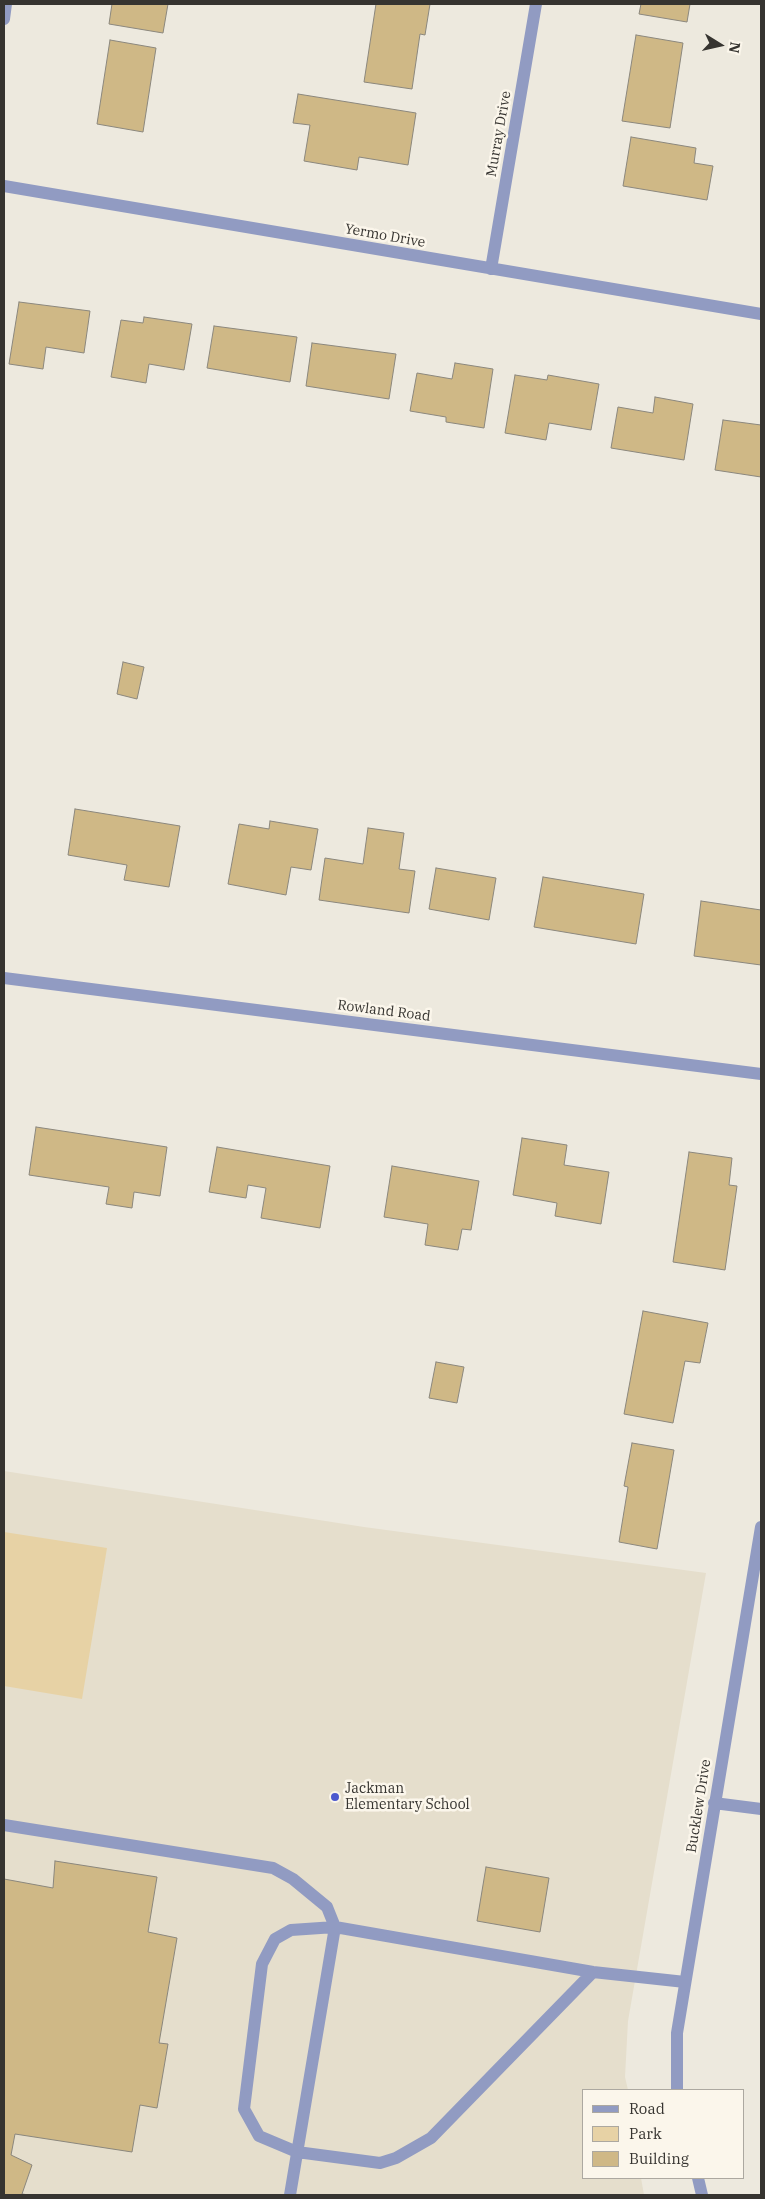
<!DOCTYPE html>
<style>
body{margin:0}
#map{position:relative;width:765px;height:2199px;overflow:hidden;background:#ede9de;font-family:"IBM Plex Serif",serif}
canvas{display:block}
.frame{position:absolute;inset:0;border:5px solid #363430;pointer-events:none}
.legend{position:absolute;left:582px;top:2089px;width:162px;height:90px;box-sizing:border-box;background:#fbf6eb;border:1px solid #aca8a0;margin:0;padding:6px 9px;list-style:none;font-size:15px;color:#363430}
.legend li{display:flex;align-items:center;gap:10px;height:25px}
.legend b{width:25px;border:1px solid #aca8a0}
.north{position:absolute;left:695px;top:20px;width:50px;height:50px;-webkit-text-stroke:4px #fbf6eb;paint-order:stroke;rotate:100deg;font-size:14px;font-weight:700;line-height:20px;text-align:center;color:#363430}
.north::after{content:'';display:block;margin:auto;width:18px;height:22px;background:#363430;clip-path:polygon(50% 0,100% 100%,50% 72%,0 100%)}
</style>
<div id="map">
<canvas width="765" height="2199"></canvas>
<div class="frame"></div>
<ul class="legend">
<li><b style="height:6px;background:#919bc2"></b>Road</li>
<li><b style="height:14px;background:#e7d2a5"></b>Park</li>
<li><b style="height:14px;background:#cfb886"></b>Building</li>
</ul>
<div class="north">N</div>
</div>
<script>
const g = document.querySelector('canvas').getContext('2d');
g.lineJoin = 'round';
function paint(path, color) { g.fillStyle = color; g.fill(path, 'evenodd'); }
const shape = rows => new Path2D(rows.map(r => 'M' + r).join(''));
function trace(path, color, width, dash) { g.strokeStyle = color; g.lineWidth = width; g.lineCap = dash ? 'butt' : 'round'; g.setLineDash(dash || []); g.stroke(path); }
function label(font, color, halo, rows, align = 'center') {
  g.font = font + ' "IBM Plex Serif",serif'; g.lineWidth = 5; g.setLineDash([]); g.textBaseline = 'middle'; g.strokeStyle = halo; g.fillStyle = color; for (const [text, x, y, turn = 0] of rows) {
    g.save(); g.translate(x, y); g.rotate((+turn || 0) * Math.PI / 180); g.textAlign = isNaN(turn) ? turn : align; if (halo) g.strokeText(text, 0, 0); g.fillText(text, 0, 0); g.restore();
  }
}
const built = shape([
 [4,1471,364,1527,706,1573,628,2021,625,2077,628,2090,584,2090,584,2178,641,2178,644,2195,4,2195]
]);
const green = shape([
 [4,1532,107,1548,82,1699,4,1686]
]);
const building = shape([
 [112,4,168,4,163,33,109,24,112,4],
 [376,4,430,4,425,35,420,34,412,89,364,82,376,4],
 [641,4,690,4,687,22,639,14,641,4],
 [636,35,683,43,670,128,622,121,636,35],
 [110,40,156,48,143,132,97,124,110,40],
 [298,94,416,113,408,165,359,157,357,170,304,161,310,125,293,123,298,94],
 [631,137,696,148,694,163,713,166,707,200,623,186,631,137],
 [19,302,90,311,84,353,46,347,43,369,9,364,19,302],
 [144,317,192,324,184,370,149,364,146,383,111,377,121,320,143,323,144,317],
 [214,326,297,337,290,382,207,368,214,326],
 [312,343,396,354,389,399,306,386,312,343],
 [455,363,493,369,484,428,446,422,446,417,410,411,417,373,452,379,455,363],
 [515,375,547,380,548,375,599,384,591,430,549,423,546,440,505,433,515,375],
 [655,397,693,404,684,460,611,448,618,407,653,413,655,397],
 [723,420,761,425,761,477,715,470,723,420],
 [123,662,144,667,137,699,117,694,123,662],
 [75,809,180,826,169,887,124,880,127,865,68,855,75,809],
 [270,821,318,829,311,870,291,867,286,895,228,884,239,824,269,829,270,821],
 [368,828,404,833,399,869,415,871,409,913,319,900,325,858,363,864,368,828],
 [436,868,496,878,489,920,429,909,436,868],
 [543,877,644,894,636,944,534,927,543,877],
 [701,901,761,910,761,965,694,956,701,901],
 [36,1127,167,1147,160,1196,134,1192,132,1208,106,1204,109,1187,29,1175,36,1127],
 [522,1138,567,1145,564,1165,609,1172,601,1224,555,1216,557,1203,513,1195,522,1138],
 [217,1147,330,1166,320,1228,261,1218,266,1188,248,1185,246,1198,209,1192,217,1147],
 [689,1152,732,1158,729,1185,737,1186,725,1270,673,1262,689,1152],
 [392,1166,479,1181,471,1230,462,1229,458,1250,425,1245,428,1224,384,1217,392,1166],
 [643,1311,708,1323,700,1363,685,1361,673,1423,624,1414,643,1311],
 [436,1362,464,1367,457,1403,429,1398,436,1362],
 [632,1443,674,1450,657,1549,619,1542,628,1487,624,1486,632,1443],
 [55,1861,157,1877,148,1932,177,1938,159,2043,168,2044,157,2108,140,2105,132,2152,15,2134,11,2155,32,2165,22,2194,29,2195,4,2195,4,1879,53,1888,55,1861],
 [486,1867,549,1878,540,1932,477,1921,486,1867]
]);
const service = shape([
 [4,1825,273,1868,293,1879,327,1907,335,1927,290,2195],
 [593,1972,431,2138,396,2158,380,2163,297,2152,259,2136,244,2109,262,1964,275,1939,291,1930,335,1927,593,1972,685,1982]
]);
const minor = shape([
 [4,19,6,4],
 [4,186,761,314],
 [491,269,536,4],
 [4,978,761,1074],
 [714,1803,761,1809],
 [677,2090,677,2033,761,1527],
 [698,2178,702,2195]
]);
const markers = [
 [335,1797,5,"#4c59ce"]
];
const streetNames = [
 ["Murray Drive",499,134,-80],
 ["Yermo Drive",385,236,10],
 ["Rowland Road",384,1011,7],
 ["Bucklew Drive",699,1806,-81]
];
const poiNames = [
 ["Jackman",345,1789],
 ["Elementary School",345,1805]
];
paint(built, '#e5decc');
paint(green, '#e7d2a5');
paint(building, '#cfb886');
trace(building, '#8b877d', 1);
trace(service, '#919bc2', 12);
trace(minor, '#919bc2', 12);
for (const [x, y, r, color] of markers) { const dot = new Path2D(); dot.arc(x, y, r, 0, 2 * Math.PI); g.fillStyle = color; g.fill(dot); trace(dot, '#fbf6eb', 2); }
label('14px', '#363430', '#fbf6eb', streetNames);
label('14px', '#363430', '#fbf6eb', poiNames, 'left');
</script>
